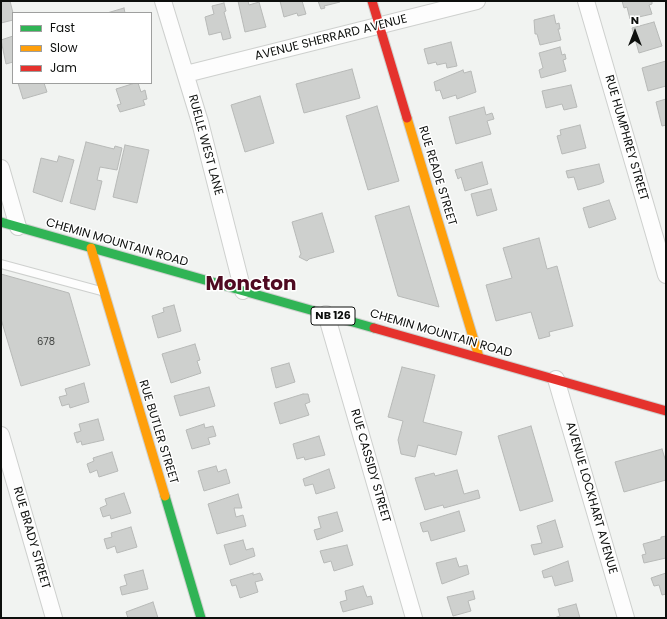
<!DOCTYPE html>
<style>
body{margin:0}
#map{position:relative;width:667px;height:619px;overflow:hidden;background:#f1f3f1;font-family:Poppins,sans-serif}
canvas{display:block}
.frame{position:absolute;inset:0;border:2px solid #0d0f0d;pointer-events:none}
.legend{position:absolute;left:12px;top:12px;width:140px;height:72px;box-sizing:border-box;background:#fff;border:1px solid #9e9f9e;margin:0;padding:5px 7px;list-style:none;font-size:12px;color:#0d0f0d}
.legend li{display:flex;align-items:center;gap:8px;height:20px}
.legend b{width:20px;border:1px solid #9e9f9e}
.north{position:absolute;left:615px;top:12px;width:40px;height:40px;-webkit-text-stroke:3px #fff;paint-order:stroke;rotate:0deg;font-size:11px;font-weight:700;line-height:16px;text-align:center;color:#0d0f0d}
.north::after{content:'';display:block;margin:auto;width:14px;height:18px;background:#0d0f0d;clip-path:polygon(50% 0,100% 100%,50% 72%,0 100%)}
</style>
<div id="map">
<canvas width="667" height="619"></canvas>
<div class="frame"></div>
<ul class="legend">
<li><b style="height:5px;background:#30b455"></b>Fast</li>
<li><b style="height:5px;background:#ff9f0a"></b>Slow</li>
<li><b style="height:5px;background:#e5322d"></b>Jam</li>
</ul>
<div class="north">N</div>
</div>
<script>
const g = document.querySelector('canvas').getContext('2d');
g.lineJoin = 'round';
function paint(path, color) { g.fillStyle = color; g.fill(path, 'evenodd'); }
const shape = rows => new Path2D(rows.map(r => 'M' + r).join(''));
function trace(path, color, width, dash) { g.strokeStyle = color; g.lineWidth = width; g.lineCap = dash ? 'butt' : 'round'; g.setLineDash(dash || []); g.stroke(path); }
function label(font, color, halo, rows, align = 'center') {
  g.font = font + ' Poppins,sans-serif'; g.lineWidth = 3; g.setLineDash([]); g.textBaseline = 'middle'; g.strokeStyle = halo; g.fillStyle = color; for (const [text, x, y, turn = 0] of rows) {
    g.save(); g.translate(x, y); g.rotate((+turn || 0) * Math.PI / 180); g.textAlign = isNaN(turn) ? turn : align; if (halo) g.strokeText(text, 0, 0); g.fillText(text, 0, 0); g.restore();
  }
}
const building = shape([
 [1,1,10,1,13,13,13,20,1,23,1,1],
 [238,1,248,1,249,5,259,2,266,27,245,32,238,1],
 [280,1,302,1,306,14,298,16,297,13,284,17,280,1],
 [318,1,340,1,340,2,324,6,325,8,321,9,318,1],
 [622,1,652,1,652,4,649,5,652,14,630,19,627,7,624,8,622,1],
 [224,3,226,11,224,12,231,38,223,40,221,32,209,35,205,17,214,14,212,6,224,3],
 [124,8,125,13,107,13,124,8],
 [554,15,556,24,559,23,560,29,558,29,561,40,540,45,537,34,535,34,534,20,554,15],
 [654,22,662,46,639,53,632,28,654,22],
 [13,36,13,62,6,64,1,40,13,36],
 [451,42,457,66,447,68,446,63,437,65,436,62,428,64,424,49,451,42],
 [560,47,562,55,565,54,566,59,563,60,566,71,541,78,539,70,543,68,539,53,560,47],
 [666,61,666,86,648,91,642,68,666,61],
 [352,69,360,98,304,113,296,84,352,69],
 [463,70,464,73,471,71,476,92,457,99,456,95,443,99,440,90,436,91,434,82,463,70],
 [18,83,44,83,47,92,23,99,18,83],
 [135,83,138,83,141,92,145,90,147,99,143,100,145,105,120,112,117,105,121,104,116,89,135,83],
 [571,85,577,107,564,110,562,104,546,108,542,91,571,85],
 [260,96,274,143,245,152,231,105,260,96],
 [666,99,666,125,662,126,656,102,666,99],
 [377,106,399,181,368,190,346,116,377,106],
 [484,107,486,115,492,113,494,119,487,121,491,134,456,144,449,117,484,107],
 [580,125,586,148,562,154,557,136,561,135,560,130,580,125],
 [86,142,114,149,115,146,122,148,117,170,100,167,97,180,102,181,95,210,70,203,86,142],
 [125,145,149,150,137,203,113,197,125,145],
 [59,156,74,160,62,202,33,192,41,158,57,162,59,156],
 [482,162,488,184,465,191,461,177,458,179,455,170,482,162],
 [599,164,604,182,600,184,578,190,574,177,568,178,566,171,599,164],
 [491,189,497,210,477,216,471,194,491,189],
 [609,200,616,219,589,228,583,208,609,200],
 [409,206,439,307,398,296,375,216,409,206],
 [322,213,334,252,309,259,307,261,299,257,301,254,292,222,322,213],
 [539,238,547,269,557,266,573,326,549,332,550,336,539,339,531,312,496,321,486,285,512,278,503,248,539,238],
 [1,274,69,293,90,365,21,386,1,319,1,274],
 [174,305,181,331,158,338,152,316,164,312,163,308,174,305],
 [195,344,200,360,197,361,201,373,171,383,162,354,195,344],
 [289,363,295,382,276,388,271,368,289,363],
 [402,367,435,375,423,422,462,432,456,455,418,445,415,457,401,454,398,440,403,421,388,417,402,367],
 [84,383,89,402,70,408,69,404,62,406,59,397,67,395,65,389,84,383],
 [209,387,215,406,180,416,174,396,209,387],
 [303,394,308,394,310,402,305,404,309,415,280,424,274,403,303,394],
 [98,419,104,440,82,445,81,441,77,443,74,433,81,431,79,424,98,419],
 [204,424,205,428,213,426,216,436,208,438,210,444,192,449,186,430,204,424],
 [531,426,553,501,520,511,498,436,531,426],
 [319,436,325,455,305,460,304,457,297,459,293,444,319,436],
 [662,449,666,462,666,480,624,492,615,462,662,449],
 [112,452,118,471,99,477,97,470,90,473,87,464,94,461,93,458,112,452],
 [216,466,218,472,226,469,230,483,204,491,198,471,216,466],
 [329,469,335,488,316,494,313,484,305,486,303,479,329,469],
 [457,470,464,494,478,490,480,498,444,508,443,505,425,510,415,478,434,473,435,476,457,470],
 [124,493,131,513,111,519,110,515,103,517,100,508,107,505,105,499,124,493],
 [238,494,242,508,234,508,236,517,243,515,246,526,217,534,208,504,238,494],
 [459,511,465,531,431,541,428,531,423,532,420,523,459,511],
 [337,512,343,531,317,540,314,530,321,528,318,517,337,512],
 [555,520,563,547,534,555,531,545,542,543,537,526,555,520],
 [131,527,137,547,117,553,115,546,107,549,104,539,112,537,111,533,131,527],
 [666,536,666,558,644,563,642,555,646,554,643,544,661,539,661,537,666,536],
 [243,540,246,550,253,548,255,556,230,565,224,545,243,540],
 [347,545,353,565,334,571,331,561,324,563,320,551,347,545],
 [456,558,459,567,467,565,469,574,442,584,436,563,456,558],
 [568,561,573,581,555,586,552,576,544,578,542,571,568,561],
 [143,570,148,589,122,595,120,587,127,585,124,575,143,570],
 [253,573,253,575,260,573,263,580,255,582,258,592,240,598,236,585,232,586,230,580,253,573],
 [666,573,666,594,662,595,659,585,654,586,651,578,666,573],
 [363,586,367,597,371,596,373,604,343,612,340,602,347,600,345,591,363,586],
 [473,591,475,599,468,601,471,611,453,616,447,597,473,591],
 [153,602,158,618,128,618,126,612,153,602],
 [576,604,580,618,554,618,560,616,558,609,576,604]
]);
const lane = shape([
 [1,264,101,291]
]);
const street = shape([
 [163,1,200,122,243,291],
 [586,1,666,275],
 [186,74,477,1],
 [1,168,18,227],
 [326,314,414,618],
 [556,379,626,618],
 [1,435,54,618]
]);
const fast = shape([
 [1,222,374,328],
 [165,496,201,618]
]);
const slow = shape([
 [407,118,479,357],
 [91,248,165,496]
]);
const jam = shape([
 [372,1,407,118],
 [374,328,666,411]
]);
const numberNames = [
 ["678",46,342]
];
const shields = [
 [333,316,44]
];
const shieldNames = [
 ["NB 126",333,316]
];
const streetNames = [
 ["AVENUE SHERRARD AVENUE",331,38,-14],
 ["RUE HUMPHREY STREET",626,138,74],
 ["RUELLE WEST LANE",205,145,75],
 ["RUE READE STREET",437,176,73],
 ["CHEMIN MOUNTAIN ROAD",117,243,16],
 ["CHEMIN MOUNTAIN ROAD",441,334,16],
 ["RUE BUTLER STREET",158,432,73],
 ["RUE CASSIDY STREET",370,466,74],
 ["AVENUE LOCKHART AVENUE",591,498,74],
 ["RUE BRADY STREET",31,538,74]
];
const townNames = [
 ["Moncton",251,285]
];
paint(building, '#ced0ce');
trace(building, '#b7b9b7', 1);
trace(lane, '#ced0ce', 10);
trace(street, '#ced0ce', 18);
trace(fast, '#ced0ce', 11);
trace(slow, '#ced0ce', 11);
trace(jam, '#ced0ce', 11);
trace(lane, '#fdfdfd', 8);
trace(street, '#fdfdfd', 16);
trace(fast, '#30b455', 9);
trace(slow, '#ff9f0a', 9);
trace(jam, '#e5322d', 9);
label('10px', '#3d3f3d', null, numberNames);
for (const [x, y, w] of shields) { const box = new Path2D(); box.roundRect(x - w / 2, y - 9, w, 18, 3); g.fillStyle = '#fff'; g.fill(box); trace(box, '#0d0f0d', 1); }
label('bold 11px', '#0d0f0d', null, shieldNames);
label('12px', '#0d0f0d', '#fff', streetNames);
label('bold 20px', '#4f0a21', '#fff', townNames);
</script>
